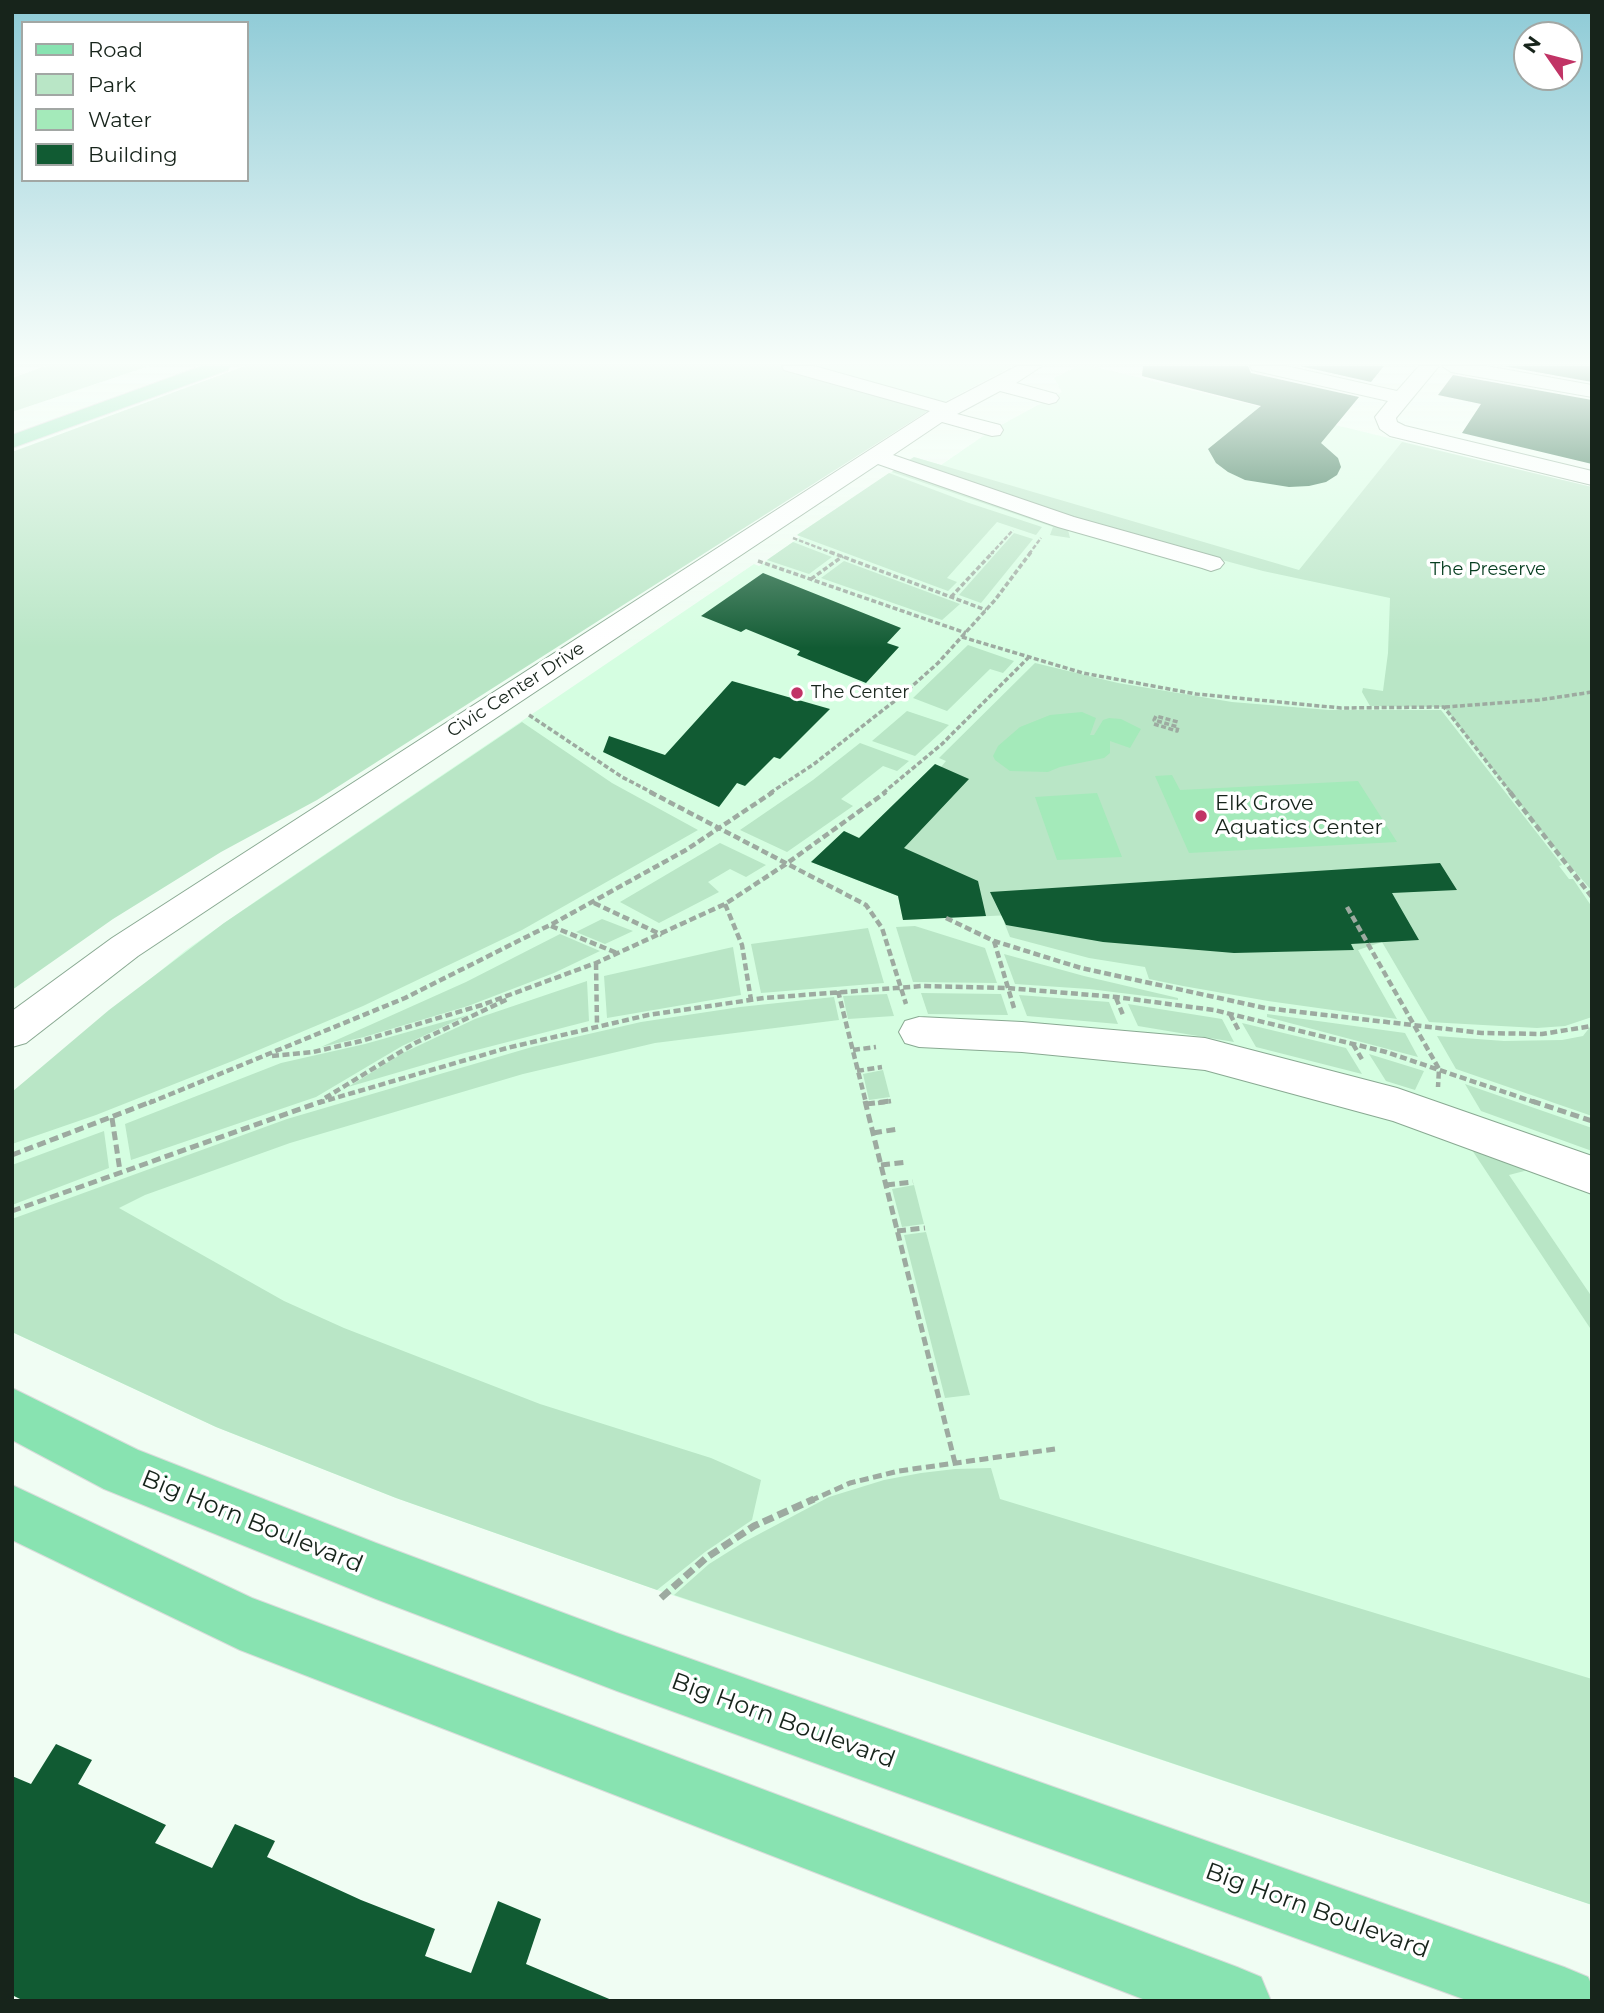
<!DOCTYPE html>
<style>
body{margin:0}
#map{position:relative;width:1604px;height:2013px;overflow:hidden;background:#f0fdf3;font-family:Montserrat,sans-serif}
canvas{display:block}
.frame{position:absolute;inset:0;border:14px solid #17241b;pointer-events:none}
.legend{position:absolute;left:21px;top:21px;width:228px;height:161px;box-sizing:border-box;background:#fff;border:2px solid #a2a7a4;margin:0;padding:9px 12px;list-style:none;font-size:21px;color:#17241b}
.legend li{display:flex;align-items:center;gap:14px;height:35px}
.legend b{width:35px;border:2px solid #a2a7a4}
.north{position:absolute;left:1513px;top:21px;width:70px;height:70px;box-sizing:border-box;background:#fff;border:2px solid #a2a7a4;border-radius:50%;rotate:305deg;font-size:19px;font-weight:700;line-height:28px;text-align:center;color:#17241b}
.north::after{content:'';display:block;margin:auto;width:24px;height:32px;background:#c13466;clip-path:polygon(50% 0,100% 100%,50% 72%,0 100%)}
</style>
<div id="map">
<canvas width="1604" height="2013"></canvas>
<div class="frame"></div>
<ul class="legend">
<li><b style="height:9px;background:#88e3b1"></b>Road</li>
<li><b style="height:19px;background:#b9e6c6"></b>Park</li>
<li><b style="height:19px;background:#a4eaba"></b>Water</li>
<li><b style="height:19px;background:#115b33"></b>Building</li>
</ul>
<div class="north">N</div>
</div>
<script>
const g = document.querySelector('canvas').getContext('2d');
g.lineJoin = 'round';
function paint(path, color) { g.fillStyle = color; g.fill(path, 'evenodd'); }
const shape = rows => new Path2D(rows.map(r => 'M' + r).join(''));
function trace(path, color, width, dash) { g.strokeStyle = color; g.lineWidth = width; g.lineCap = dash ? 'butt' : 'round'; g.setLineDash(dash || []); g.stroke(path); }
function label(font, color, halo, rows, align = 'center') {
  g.font = font + ' Montserrat,sans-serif'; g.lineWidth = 7; g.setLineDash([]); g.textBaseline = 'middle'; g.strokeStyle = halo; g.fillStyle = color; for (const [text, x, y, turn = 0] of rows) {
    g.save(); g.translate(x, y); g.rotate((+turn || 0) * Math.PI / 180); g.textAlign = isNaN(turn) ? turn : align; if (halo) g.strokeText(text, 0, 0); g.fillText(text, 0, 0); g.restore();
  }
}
const built = shape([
 [776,366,1013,366,931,409],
 [1078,366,1091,366,1592,487,1592,1905,657,1590,396,1498,216,1427,12,1332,12,1092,186,950,263,896,754,564,759,566,800,537,797,535,914,457,941,465,992,430,1062,392,1054,378]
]);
const green = shape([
 [46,366,149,366,12,412,12,378],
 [245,366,777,366,931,409,317,800,221,852,113,919,12,990,12,452],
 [1402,442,1592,487,1592,891,1548,840,1444,707,1370,706,1362,692,1363,688,1383,691,1388,653,1390,598,1263,571,1103,528,906,462,914,457,1299,570],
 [895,469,1058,525,1068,530,1070,538,1050,535,1053,527,892,472],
 [889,473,969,503,1042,527,1036,535,997,522,947,578,957,582,948,591,797,535],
 [1014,533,1033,539,981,603,959,595],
 [793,542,832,557,809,574,767,560],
 [844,561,960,604,942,620,821,578],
 [968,645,1014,661,1003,673,990,669,947,711,913,698],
 [1035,663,1118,683,1232,702,1329,710,1441,710,1562,865,1559,866,1569,879,1573,879,1592,907,1592,1017,1565,1026,1537,1028,1429,1022,1382,942,1358,950,1397,1019,1268,1001,1183,986,1149,979,1145,967,1089,958,1010,937,1004,922,1014,922,1012,915,903,920,898,896,811,862,844,831,860,838,941,767,946,761,939,758],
 [907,711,949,725,915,756,872,741],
 [522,722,612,783,698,830,522,930,363,1006,235,1060,96,1115,12,1144,12,1092,109,1010,224,923],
 [860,743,909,761,897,771,883,766,841,799,853,806,787,852,740,830,813,780],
 [720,843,766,865,746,877,730,869,708,882,719,892,659,923,620,902],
 [602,919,633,931,605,944,576,932],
 [915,926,985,948,997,983,913,982,896,927],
 [868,928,884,983,761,993,751,944],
 [560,934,600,951,554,973,468,1006,364,1037,321,1047,466,982],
 [733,947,741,995,607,1018,604,976],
 [1004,954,1084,976,1178,998,1178,1000,1089,989,1015,984],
 [587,981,589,1021,461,1054,348,1087,403,1053,475,1019],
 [921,993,1001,994,1008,1015,928,1014],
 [887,994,894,1016,848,1019,843,996],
 [1019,995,1109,1002,1118,1024,1027,1016],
 [834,997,839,1020,655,1043,523,1074,290,1143,145,1195,119,1208,284,1301,344,1328,540,1404,711,1458,761,1480,752,1520,705,1552,657,1590,396,1498,216,1427,12,1332,12,1219,287,1119,532,1047,641,1022,740,1007],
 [1128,1004,1222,1019,1234,1042,1138,1026],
 [1267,1014,1405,1033,1418,1057,1267,1017],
 [468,1015,402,1046,316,1097,131,1160,125,1124,281,1063,365,1044],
 [1242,1023,1346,1048,1362,1074,1256,1047],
 [1590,1027,1592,1116,1456,1069,1437,1036,1504,1041,1562,1040,1583,1036],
 [1369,1054,1424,1071,1415,1090,1386,1081],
 [883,1070,890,1097,869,1100,863,1074],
 [1465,1084,1592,1128,1592,1151,1481,1111],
 [104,1131,109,1168,12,1205,12,1165],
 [1470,1147,1532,1169,1509,1175,1592,1297,1592,1331],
 [914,1185,924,1224,902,1227,892,1189],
 [926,1232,967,1384,970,1395,945,1398,904,1235],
 [991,1468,1000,1499,1592,1679,1592,1905,674,1595,709,1564,744,1542,829,1497,884,1480,921,1473,955,1469]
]);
const water = shape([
 [1082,712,1096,718,1090,735,1094,735,1103,720,1109,718,1121,719,1141,729,1130,748,1110,741,1110,753,1104,758,1060,767,1048,772,1010,771,995,760,993,756,998,746,1020,727,1050,715],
 [1172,775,1180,790,1358,781,1397,842,1189,853,1155,776],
 [1097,793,1122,857,1057,860,1035,797]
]);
const building = shape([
 [1143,366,1248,366,1251,373,1359,397,1321,443,1338,458,1341,467,1337,475,1326,482,1309,486,1289,487,1245,480,1228,472,1216,463,1208,449,1261,406,1142,376],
 [1300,366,1384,366,1371,382],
 [1503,366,1592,366,1592,382],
 [1453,375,1592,400,1592,464,1462,433,1481,404,1438,395],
 [763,573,901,628,887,643,899,647,866,683,797,655,800,651,746,629,741,632,701,616],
 [732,681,830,709,780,759,774,757,745,786,737,783,719,807,603,752,609,736,665,755],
 [935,764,969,779,904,848,978,881,986,916,903,920,898,896,811,862,844,831,859,838],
 [1440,863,1457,890,1392,893,1419,940,1351,944,1354,950,1234,953,1103,942,1006,925,990,892],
 [56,1744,92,1760,78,1784,166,1825,155,1843,212,1868,235,1824,275,1841,267,1857,361,1900,435,1929,425,1956,471,1973,498,1901,541,1919,526,1964,614,2001,24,2001,12,1995,12,1776,31,1784]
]);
const pathFar4 = shape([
 [793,538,835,554],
 [991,554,1013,530],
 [1029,554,1041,538]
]);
const pathFar3 = shape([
 [830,552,986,610],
 [758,561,966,633],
 [811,579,843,556],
 [951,597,993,552],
 [962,637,1083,673,1196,694,1341,708,1444,707,1511,793],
 [1445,707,1539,700,1592,692],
 [529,715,622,777,653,793],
 [1154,724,1177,731,1178,727,1154,720,1156,716,1178,722],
 [770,793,814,764,901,696,938,663,995,600,1031,552],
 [883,793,942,744,1028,658]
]);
const pathFar2 = shape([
 [650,792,866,905,882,928,906,1004],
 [1510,792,1592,897],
 [594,903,662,935],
 [725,904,742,945,751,1000],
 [1347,907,1439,1069,1438,1087],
 [946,918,994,941,1081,968,1265,1008,1482,1033,1542,1034,1592,1026],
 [551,926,617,953],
 [994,941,1014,1008],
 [596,963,597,1025],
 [838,991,866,1103],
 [1116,998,1123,1015],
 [1230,1014,1239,1031],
 [1353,1044,1363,1061],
 [853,1050,876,1047],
 [272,1056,313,1052,361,1041,482,1005,596,963,725,904,786,864,886,792],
 [857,1071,882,1067],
 [325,1098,415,1043,508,999],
 [149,1103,405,998,554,923,686,850,773,792],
 [318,1103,507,1048,648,1015,764,998,922,986,1007,988,1116,997,1214,1010,1386,1052,1537,1103],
 [878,1103,891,1101]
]);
const pathFar1 = shape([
 [865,1101,955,1463],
 [1532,1101,1592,1121],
 [866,1104,891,1101],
 [112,1118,120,1171],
 [873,1133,898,1129],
 [12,1155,153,1101],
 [881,1165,907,1162],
 [886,1185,913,1182],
 [12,1211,323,1101],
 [897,1231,925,1228],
 [810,1501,850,1483,899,1471,1055,1449]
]);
const path = shape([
 [661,1598,706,1558,754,1526,814,1499]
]);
const minor = shape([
 [782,366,814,366,946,403,1017,366,1042,366,1016,383,1056,394,1059,398,1056,402,1049,404,1000,391,957,414,1000,425,1003,430,1000,435,992,436,942,422,893,455,1074,517,1220,558,1224,563,1220,568,1211,571,1202,568,1058,527,878,464,138,956,26,1043,12,1047,12,1011,112,938,930,411,784,370,782,366],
 [1250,366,1286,366,1397,391,1419,366,1439,366,1396,418,1397,422,1405,426,1592,471,1592,485,1390,436,1380,429,1375,417,1388,401,1252,370,1250,366],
 [1442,366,1486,366,1592,385,1592,397,1451,372,1442,366],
 [919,1017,1022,1022,1205,1038,1397,1088,1592,1156,1592,1194,1393,1121,1205,1070,1022,1052,919,1047,905,1043,899,1032,905,1021,919,1017]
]);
const major = shape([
 [202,366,230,366,228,370,12,448,12,435,202,366],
 [12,1388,138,1450,376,1543,617,1633,1564,1967,1588,1977,1592,1986,1592,2001,1469,2001,617,1691,376,1599,104,1489,12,1440,12,1388],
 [12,1485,252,1598,1237,1967,1261,1977,1271,2001,1148,2001,240,1650,12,1540,12,1485]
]);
const markers = [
 [797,693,7,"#c13466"],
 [1201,816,7,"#c13466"]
];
const farParknames = [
 ["The Preserve",1488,570]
];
const farStreetnames = [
 ["Civic Center Drive",516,690,-33]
];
const farPoinames = [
 ["The Center",811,693]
];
const poiNames = [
 ["Elk Grove",1215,804],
 ["Aquatics Center",1215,828]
];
const nearStreetnames = [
 ["Big Horn Boulevard",252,1522,22],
 ["Big Horn Boulevard",783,1721,20],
 ["Big Horn Boulevard",1317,1911,20]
];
paint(built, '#d5fee1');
paint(green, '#b9e6c6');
paint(water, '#a4eaba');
paint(building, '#115b33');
trace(minor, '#89a992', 2);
trace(major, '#dadcdb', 2);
trace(pathFar4, '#9daaa0', 2.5, [4.5, 2]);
trace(pathFar3, '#9daaa0', 3.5, [5, 2.5]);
trace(pathFar2, '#9daaa0', 4.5, [7, 3.5]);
trace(pathFar1, '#9daaa0', 5, [9, 4.5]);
trace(path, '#9daaa0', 7, [11, 5]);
paint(minor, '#fff');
paint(major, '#88e3b1');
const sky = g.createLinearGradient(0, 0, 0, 648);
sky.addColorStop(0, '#8dcad6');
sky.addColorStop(0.56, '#f8fefa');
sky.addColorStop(1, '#f8fefa00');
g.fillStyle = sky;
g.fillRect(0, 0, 1604, 648);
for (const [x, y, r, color] of markers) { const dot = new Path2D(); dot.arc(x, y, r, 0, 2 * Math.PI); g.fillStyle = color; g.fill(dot); trace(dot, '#fff', 2.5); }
label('18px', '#063e20', '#fff', farParknames);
label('18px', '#17241b', '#fff', farStreetnames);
label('18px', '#17241b', '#fff', farPoinames, 'left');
label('21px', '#17241b', '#fff', poiNames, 'left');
label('24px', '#17241b', '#fff', nearStreetnames);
</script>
